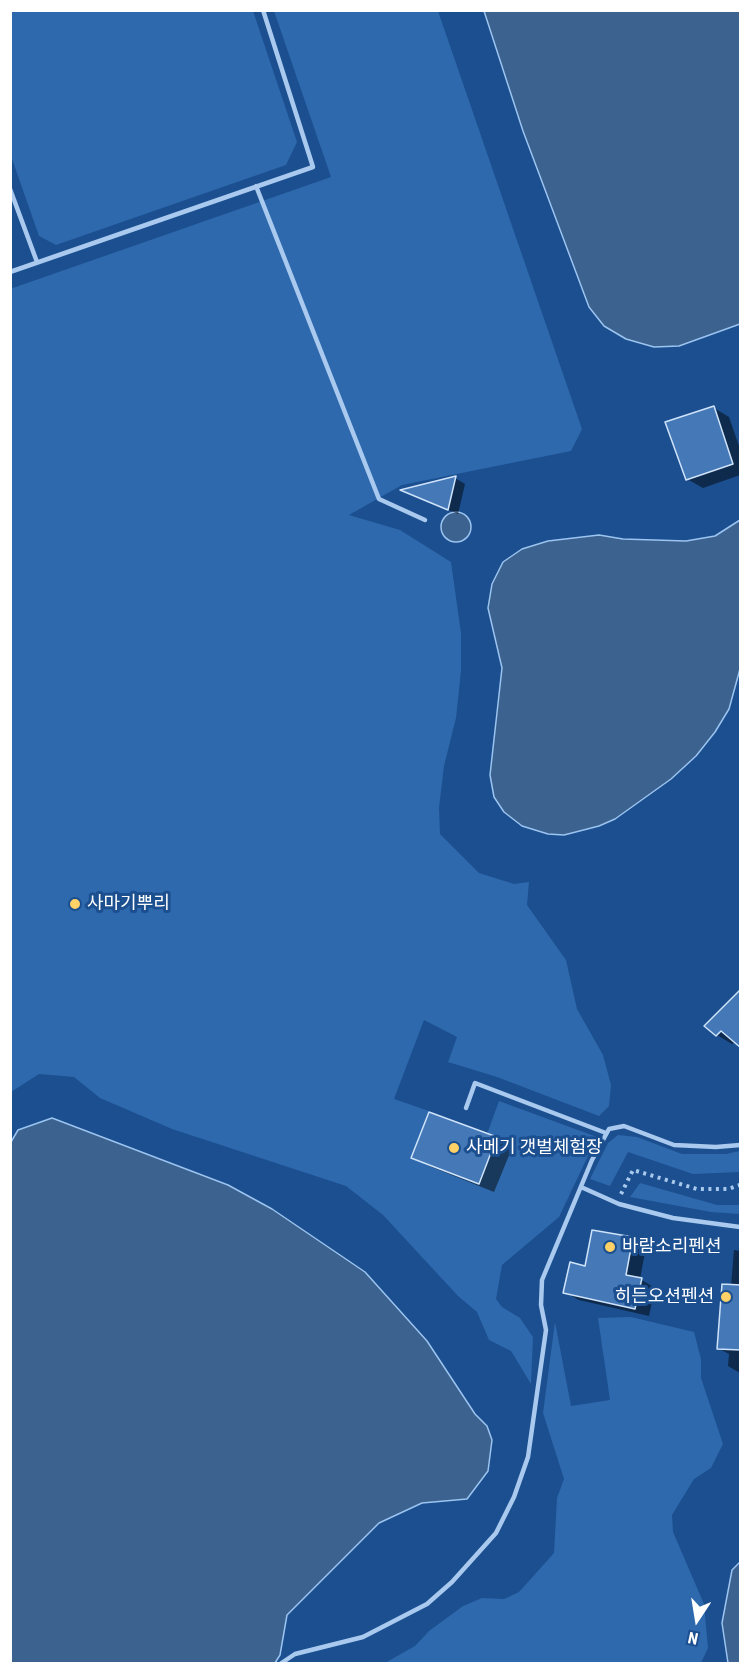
<!DOCTYPE html>
<meta charset="utf-8">
<style>
body{margin:0}
#map{position:relative;width:751px;height:1674px;overflow:hidden;background:#1b4f8f;font-family:"Roboto Condensed",sans-serif}
canvas{display:block}
.frame{position:absolute;inset:0;border:12px solid #fff;pointer-events:none}
.north{position:absolute;left:667px;top:1590px;width:60px;height:60px;-webkit-text-stroke:4px #1b4f8f;paint-order:stroke;rotate:192deg;font-size:16px;font-weight:700;line-height:24px;text-align:center;color:#fff}
.north::after{content:'';display:block;margin:auto;width:21px;height:27px;background:#fff;clip-path:polygon(50% 0,100% 100%,50% 72%,0 100%)}
</style>
<div id="map">
<canvas width="751" height="1674"></canvas>
<div class="frame"></div>
<div class="north">N</div>
</div>
<script>
const g = document.querySelector('canvas').getContext('2d');
g.lineJoin = 'round';
function paint(path, color) { g.fillStyle = color; g.fill(path, 'evenodd'); }
const shape = rows => new Path2D(rows.map(r => 'M' + r).join(''));
function trace(path, color, width, dash) { g.strokeStyle = color; g.lineWidth = width; g.lineCap = dash ? 'butt' : 'round'; g.setLineDash(dash || []); g.stroke(path); }
function label(font, color, halo, rows, align = 'center') {
  g.font = font + ' "Roboto Condensed","Noto Sans KR",sans-serif'; g.lineWidth = 6; g.setLineDash([]); g.textBaseline = 'middle'; g.strokeStyle = halo; g.fillStyle = color; for (const [text, x, y, turn = 0] of rows) {
    g.save(); g.translate(x, y); g.rotate((+turn || 0) * Math.PI / 180); g.textAlign = isNaN(turn) ? turn : align; if (halo) g.strokeText(text, 0, 0); g.fillText(text, 0, 0); g.restore();
  }
}
const green = shape([
 [10,11,253,11,297,142,286,165,56,245,39,236,11,156],
 [274,11,438,11,582,429,571,451,402,485,349,515,400,530,451,562,461,633,461,671,456,718,444,766,439,808,440,834,479,873,514,884,529,882,527,905,566,960,577,1009,603,1055,611,1085,609,1106,599,1116,497,1077,448,1062,457,1037,424,1020,394,1099,429,1111,412,1158,487,1134,499,1101,597,1137,559,1217,502,1265,496,1299,502,1307,520,1318,533,1337,531,1384,511,1351,489,1340,477,1312,458,1296,383,1215,346,1186,172,1129,100,1098,74,1077,39,1074,11,1092,10,289,331,177],
 [618,1135,637,1137,682,1154,726,1154,740,1151,740,1172,693,1174,628,1152,610,1186,590,1179,608,1143],
 [640,1183,717,1205,740,1205,740,1214,711,1212,630,1197],
 [631,1317,694,1332,701,1359,701,1378,723,1444,711,1468,694,1479,672,1515,673,1532,704,1604,708,1648,701,1663,385,1663,415,1646,429,1631,463,1606,482,1598,504,1599,519,1592,554,1553,557,1498,564,1479,543,1413,555,1322,571,1406,610,1400,598,1318]
]);
const water = shape([
 [484,11,740,11,740,324,679,346,654,347,626,339,604,326,589,307,523,131,484,11],
 '441 527a15 15 0 1 1 30 0a15 15 0 1 1-30 0Z',
 [740,520,740,669,729,709,715,732,696,756,671,779,615,819,599,826,564,835,548,834,522,826,504,812,494,797,490,775,502,668,488,608,492,584,503,562,522,549,548,541,599,535,623,539,686,541,715,536,740,520],
 [52,1118,228,1185,272,1209,365,1272,427,1341,475,1414,487,1426,492,1440,488,1471,467,1499,422,1503,379,1523,287,1615,280,1655,275,1663,11,1663,11,1142,18,1130,52,1118],
 [740,1562,740,1663,728,1663,722,1623,732,1570,740,1562]
]);
const shadow = shape([
 [714,408,729,417,740,449,740,475,703,488,687,479],
 [455,478,465,484,458,514,404,491],
 [740,997,735,1042,732,1044,717,1035],
 [496,1139,512,1148,494,1192,429,1166,413,1157],
 [632,1239,646,1247,640,1279,655,1288,649,1316,579,1300,565,1292,587,1268],
 [734,1250,740,1251,740,1373,728,1366,729,1354,718,1348,731,1286]
]);
const building = shape([
 [714,406,733,464,686,480,665,422,714,406],
 [456,476,448,510,400,490,456,476],
 [741,989,741,1048,721,1031,716,1036,704,1026,741,989],
 [429,1112,497,1137,479,1184,411,1158,429,1112],
 [592,1230,633,1237,626,1275,642,1278,635,1309,563,1293,570,1262,585,1266,592,1230],
 [722,1284,741,1285,741,1350,717,1349,722,1284]
]);
const path = shape([
 [621,1194,633,1170,697,1189,728,1189,740,1185]
]);
const lane = shape([
 [256,186,379,499,425,520],
 [10,189,37,262],
 [10,272,313,167,263,10],
 [466,1108,475,1083,606,1133],
 [581,1187,619,1204,673,1218,740,1227],
 [280,1664,295,1654,363,1637,427,1604,452,1582,496,1533,514,1497,528,1457,546,1330,541,1305,542,1280,592,1160,609,1129,624,1126,674,1145,716,1147,740,1145]
]);
const markers = [
 [75,904,6,"#ffd166"],
 [454,1148,6,"#ffd166"],
 [610,1247,6,"#ffd166"],
 [726,1297,6,"#ffd166"]
];
const poiNames = [
 ["사마기뿌리",87,904],
 ["사메기 갯벌체험장",466,1148],
 ["바람소리펜션",622,1247],
 ["히든오션펜션",714,1297,"right"]
];
paint(green, '#2e69ad');
paint(water, '#3c6290');
trace(water, '#9cc4f0', 1.5);
paint(shadow, '#0007');
paint(building, '#4478b7');
trace(building, '#cfe3fa', 1.5);
trace(path, '#a9c9ee', 4, [3, 4.5]);
trace(lane, '#a9c9ee', 4.5);
for (const [x, y, r, color] of markers) { const dot = new Path2D(); dot.arc(x, y, r, 0, 2 * Math.PI); g.fillStyle = color; g.fill(dot); trace(dot, '#1b4f8f', 2); }
label('18px', '#fff', '#1b4f8f', poiNames, 'left');
</script>
